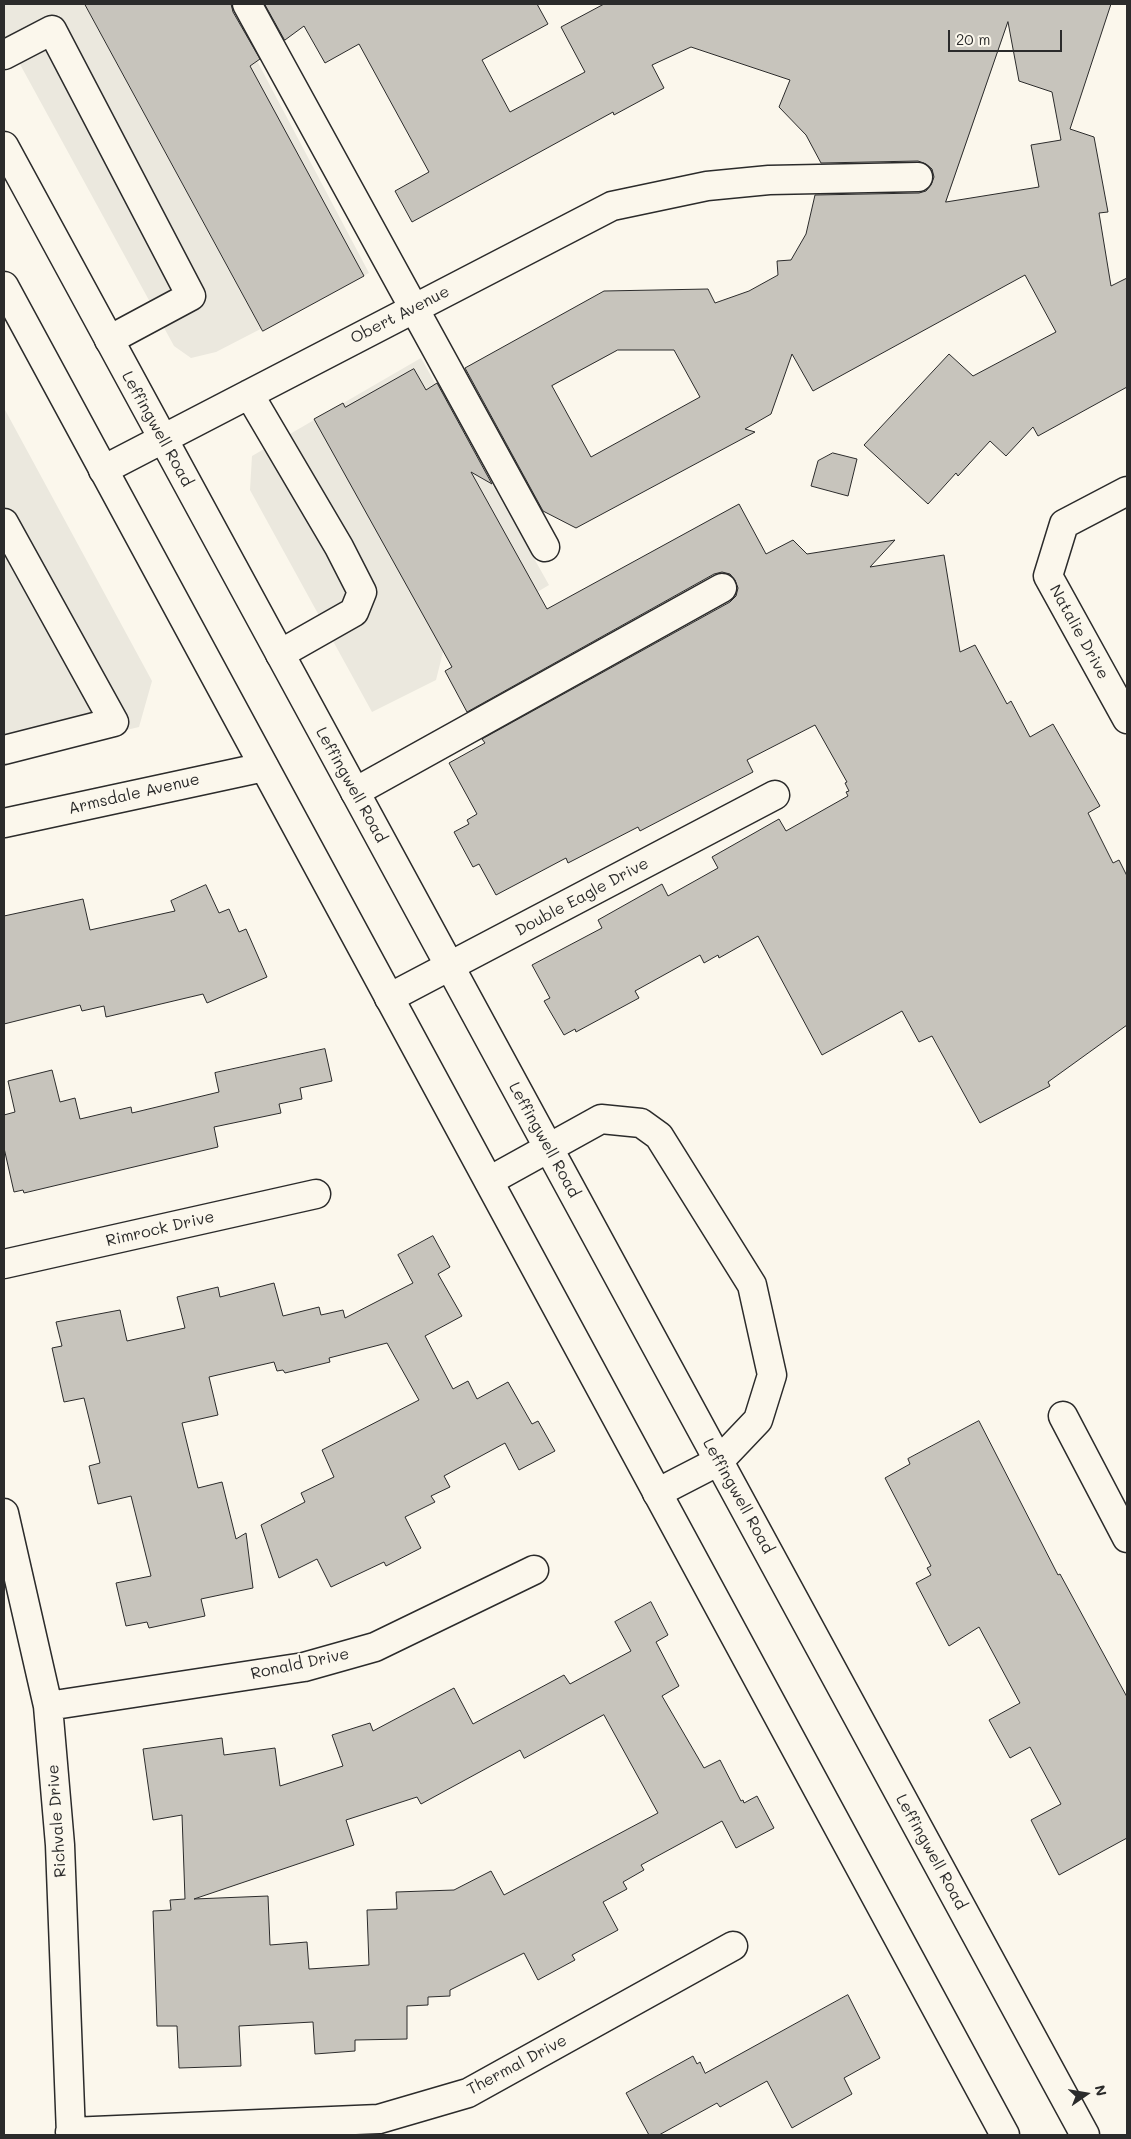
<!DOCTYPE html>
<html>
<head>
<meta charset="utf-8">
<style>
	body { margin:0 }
	#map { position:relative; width:1131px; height:2139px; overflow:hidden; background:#fbf7ec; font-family:Mali,sans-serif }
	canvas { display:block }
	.frame { position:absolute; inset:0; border:5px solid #2b2b2b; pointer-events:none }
	.north { position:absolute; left:1061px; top:2069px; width:50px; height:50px; -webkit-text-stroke:4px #fbf7ec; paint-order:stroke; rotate:77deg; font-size:14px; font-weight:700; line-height:20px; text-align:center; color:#2b2b2b }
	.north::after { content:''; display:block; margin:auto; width:18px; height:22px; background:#2b2b2b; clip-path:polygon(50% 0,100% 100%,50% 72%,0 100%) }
	.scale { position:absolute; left:948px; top:30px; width:114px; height:22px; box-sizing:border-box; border:2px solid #2b2b2b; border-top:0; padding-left:6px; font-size:15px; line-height:18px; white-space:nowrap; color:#2b2b2b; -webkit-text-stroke:4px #fbf7ec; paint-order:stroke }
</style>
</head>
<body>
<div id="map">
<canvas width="1131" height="2139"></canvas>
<div class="frame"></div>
<div class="north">N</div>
<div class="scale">20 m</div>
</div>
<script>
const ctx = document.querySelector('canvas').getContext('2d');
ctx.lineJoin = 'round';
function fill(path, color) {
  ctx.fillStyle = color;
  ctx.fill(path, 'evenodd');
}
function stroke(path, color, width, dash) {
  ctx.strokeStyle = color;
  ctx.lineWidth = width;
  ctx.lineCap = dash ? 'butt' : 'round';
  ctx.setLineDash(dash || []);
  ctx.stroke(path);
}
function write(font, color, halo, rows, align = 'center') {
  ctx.font = font + ' Mali,sans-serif';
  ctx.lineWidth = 4;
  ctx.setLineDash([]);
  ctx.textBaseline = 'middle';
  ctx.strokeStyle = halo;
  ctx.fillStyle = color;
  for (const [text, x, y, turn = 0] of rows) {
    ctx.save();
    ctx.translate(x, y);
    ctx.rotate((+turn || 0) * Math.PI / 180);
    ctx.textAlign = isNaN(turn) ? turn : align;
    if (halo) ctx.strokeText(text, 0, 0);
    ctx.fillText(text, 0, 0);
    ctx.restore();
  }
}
const built = new Path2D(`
	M 4,4 L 227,4 L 369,273 L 216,352 L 191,358 L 174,346 L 4,35 Z
	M 421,358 L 549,585 L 444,648 L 436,680 L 372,712 L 250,490 L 252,456 Z
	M 4,408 L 152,681 L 139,727 L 4,759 Z`);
const building = new Path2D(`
	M 85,4 L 231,4 L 233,12 L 260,59 L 250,66 L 364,276 L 263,331 Z
	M 265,4 L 537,4 L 548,24 L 482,60 L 510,112 L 585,72 L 561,27 L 604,4 L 1111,4 L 1070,129 L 1094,137 L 1108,212 L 1099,213 L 1111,286 L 1127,278 L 1127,387 L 1038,436 L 1033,427 L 1006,456 L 990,441 L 958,476 L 956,473 L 928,504 L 864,445 L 949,354 L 973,376 L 1056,332 L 1025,275 L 813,391 L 792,354 L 771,414 L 745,429 L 755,432 L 576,528 L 543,511 L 465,368 L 604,291 L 708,289 L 715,303 L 749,291 L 778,275 L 777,261 L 791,260 L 806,234 L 815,195 L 919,193 L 926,191 L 931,185 L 934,177 L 932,169 L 926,164 L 918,161 L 821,163 L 806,135 L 779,107 L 790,80 L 691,47 L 652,65 L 664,88 L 614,115 L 613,112 L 412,222 L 395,191 L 429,172 L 359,44 L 325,63 L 304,26 L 285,40 ZM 1008,22 L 1019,81 L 1052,92 L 1061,140 L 1031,145 L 1039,187 L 946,202 ZM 618,350 L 674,350 L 700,397 L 591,457 L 552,386 Z
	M 414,369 L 426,390 L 437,383 L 492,484 L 471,472 L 547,609 L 739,504 L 766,554 L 793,540 L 807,554 L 895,540 L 870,567 L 944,555 L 960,652 L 975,645 L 1007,704 L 1011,701 L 1030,737 L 1053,724 L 1100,806 L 1088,813 L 1113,863 L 1119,860 L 1127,876 L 1127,1025 L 1048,1082 L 1050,1086 L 980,1123 L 932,1036 L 919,1042 L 902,1011 L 822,1055 L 758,936 L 719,958 L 718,955 L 704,963 L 700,955 L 635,991 L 639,998 L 576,1032 L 575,1029 L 564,1035 L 544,1001 L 550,998 L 532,965 L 602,928 L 598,920 L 662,884 L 668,896 L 718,868 L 712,857 L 779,819 L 786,831 L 848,796 L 846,792 L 849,791 L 845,783 L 847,782 L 815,725 L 747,760 L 753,772 L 640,831 L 638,827 L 568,863 L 566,858 L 496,895 L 479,864 L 473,867 L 454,832 L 469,824 L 467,820 L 477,814 L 449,763 L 485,743 L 482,739 L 730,602 L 736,596 L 738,588 L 735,580 L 730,574 L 722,572 L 714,574 L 467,712 L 445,671 L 452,667 L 314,419 L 343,403 L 345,407 Z
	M 833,453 L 857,459 L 848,496 L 811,486 L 818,461 Z
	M 206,885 L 219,913 L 229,909 L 239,932 L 246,929 L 267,977 L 207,1003 L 203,994 L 106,1017 L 104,1006 L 82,1011 L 80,1005 L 4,1024 L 4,916 L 83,899 L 90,930 L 175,911 L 171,901 Z
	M 325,1049 L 332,1081 L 300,1088 L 302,1099 L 279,1104 L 281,1113 L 214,1127 L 218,1147 L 24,1193 L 23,1190 L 14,1192 L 4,1148 L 4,1115 L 15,1112 L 8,1081 L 52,1070 L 60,1102 L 75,1098 L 80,1119 L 131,1107 L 132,1113 L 219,1092 L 215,1073 Z
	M 433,1236 L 450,1267 L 438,1274 L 462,1316 L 425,1336 L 453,1389 L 468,1381 L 477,1399 L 508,1382 L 532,1424 L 538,1421 L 555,1451 L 519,1470 L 505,1443 L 444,1476 L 450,1487 L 431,1496 L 435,1502 L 405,1517 L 421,1548 L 386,1566 L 384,1562 L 331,1587 L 317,1559 L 279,1578 L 261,1525 L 305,1502 L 301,1493 L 334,1477 L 322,1450 L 419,1400 L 387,1343 L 329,1358 L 330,1362 L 285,1373 L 283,1370 L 277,1371 L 274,1362 L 209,1377 L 218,1415 L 182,1423 L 198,1488 L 222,1482 L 236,1539 L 246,1533 L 253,1588 L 201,1599 L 205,1616 L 149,1628 L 147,1622 L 126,1626 L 116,1583 L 151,1576 L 131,1496 L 98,1504 L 89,1466 L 100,1463 L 84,1398 L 64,1402 L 52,1348 L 62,1346 L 56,1322 L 120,1310 L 127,1341 L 185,1328 L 177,1297 L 218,1287 L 220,1297 L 274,1283 L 283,1316 L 319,1307 L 321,1315 L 343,1310 L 345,1318 L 413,1283 L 398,1255 Z
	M 979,1421 L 1058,1575 L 1060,1574 L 1127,1697 L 1127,1838 L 1059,1875 L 1031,1820 L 1061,1804 L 1030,1747 L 1010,1758 L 989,1720 L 1020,1703 L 979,1627 L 949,1646 L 916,1583 L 931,1575 L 927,1568 L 931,1566 L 885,1478 L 910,1464 L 908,1459 Z
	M 651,1602 L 668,1635 L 656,1642 L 679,1686 L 662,1696 L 704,1768 L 720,1760 L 741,1801 L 743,1800 L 744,1803 L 757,1796 L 774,1828 L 736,1848 L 722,1821 L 641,1865 L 644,1870 L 623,1882 L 627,1889 L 603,1902 L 618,1930 L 572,1955 L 575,1960 L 538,1980 L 524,1953 L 450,1990 L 450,1996 L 428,1997 L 428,2005 L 407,2006 L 407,2039 L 355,2040 L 355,2051 L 315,2054 L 313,2022 L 239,2026 L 241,2066 L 179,2068 L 177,2026 L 157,2026 L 153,1911 L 171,1910 L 170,1900 L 185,1899 L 182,1815 L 153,1820 L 143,1749 L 222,1738 L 224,1755 L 275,1748 L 280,1786 L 343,1766 L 332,1735 L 370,1723 L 373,1731 L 454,1688 L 473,1724 L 564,1675 L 570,1684 L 631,1651 L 615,1622 ZM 604,1715 L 658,1813 L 504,1895 L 491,1871 L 454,1890 L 396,1892 L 397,1909 L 367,1910 L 369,1965 L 309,1969 L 307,1942 L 270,1945 L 268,1896 L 194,1899 L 354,1845 L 346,1820 L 417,1797 L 421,1804 L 520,1750 L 524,1758 Z
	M 848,1995 L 880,2058 L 844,2078 L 852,2094 L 792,2128 L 767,2081 L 720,2107 L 717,2103 L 659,2135 L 649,2135 L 626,2093 L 693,2056 L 697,2064 L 700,2062 L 705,2073 Z`);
const minor = new Path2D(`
	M 247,4 L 545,547
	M 4,55 L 52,30 L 191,296 L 109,340
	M 249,394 L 339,547 L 362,592 L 354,612 L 280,654
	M 103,470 L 612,206 L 707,186 L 769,180 L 918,177
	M 1127,491 L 1064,524 L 1048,576 L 1127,719
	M 4,523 L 114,722 L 4,750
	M 355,792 L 722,588
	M 4,823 L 264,767
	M 389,998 L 775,795
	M 489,1181 L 601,1119 L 641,1123 L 659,1136 L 752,1285 L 772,1375 L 758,1420 L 719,1461 L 657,1493
	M 4,1264 L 316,1194
	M 1063,1416 L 1127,1538
	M 4,1513 L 48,1706 L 60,1845 L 71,2135
	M 48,1706 L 304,1667 L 375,1647 L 534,1570
	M 70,2132 L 379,2119 L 468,2093 L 733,1946`);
const major = new Path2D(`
	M 4,146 L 1085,2135
	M 4,286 L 1005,2135`);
const streetNames = [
	["Obert Avenue",400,315,-27],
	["Leffingwell Road",157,429,61],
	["Natalie Drive",1079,632,61],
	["Leffingwell Road",351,785,61],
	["Armsdale Avenue",134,794,-13],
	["Double Eagle Drive",582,897,-28],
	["Leffingwell Road",544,1140,61],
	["Rimrock Drive",160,1229,-13],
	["Leffingwell Road",738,1496,61],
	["Ronald Drive",300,1664,-12],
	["Richvale Drive",57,1821,-94],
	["Leffingwell Road",931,1852,61],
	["Thermal Drive",517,2065,-28]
];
fill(built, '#ebe8de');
fill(building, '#c7c4bc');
stroke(building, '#2b2b2b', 1);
stroke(minor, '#2b2b2b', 31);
stroke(major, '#2b2b2b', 31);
stroke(minor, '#fbf7ec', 28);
stroke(major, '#fbf7ec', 28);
write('16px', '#2b2b2b', '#fbf7ec', streetNames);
</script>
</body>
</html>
